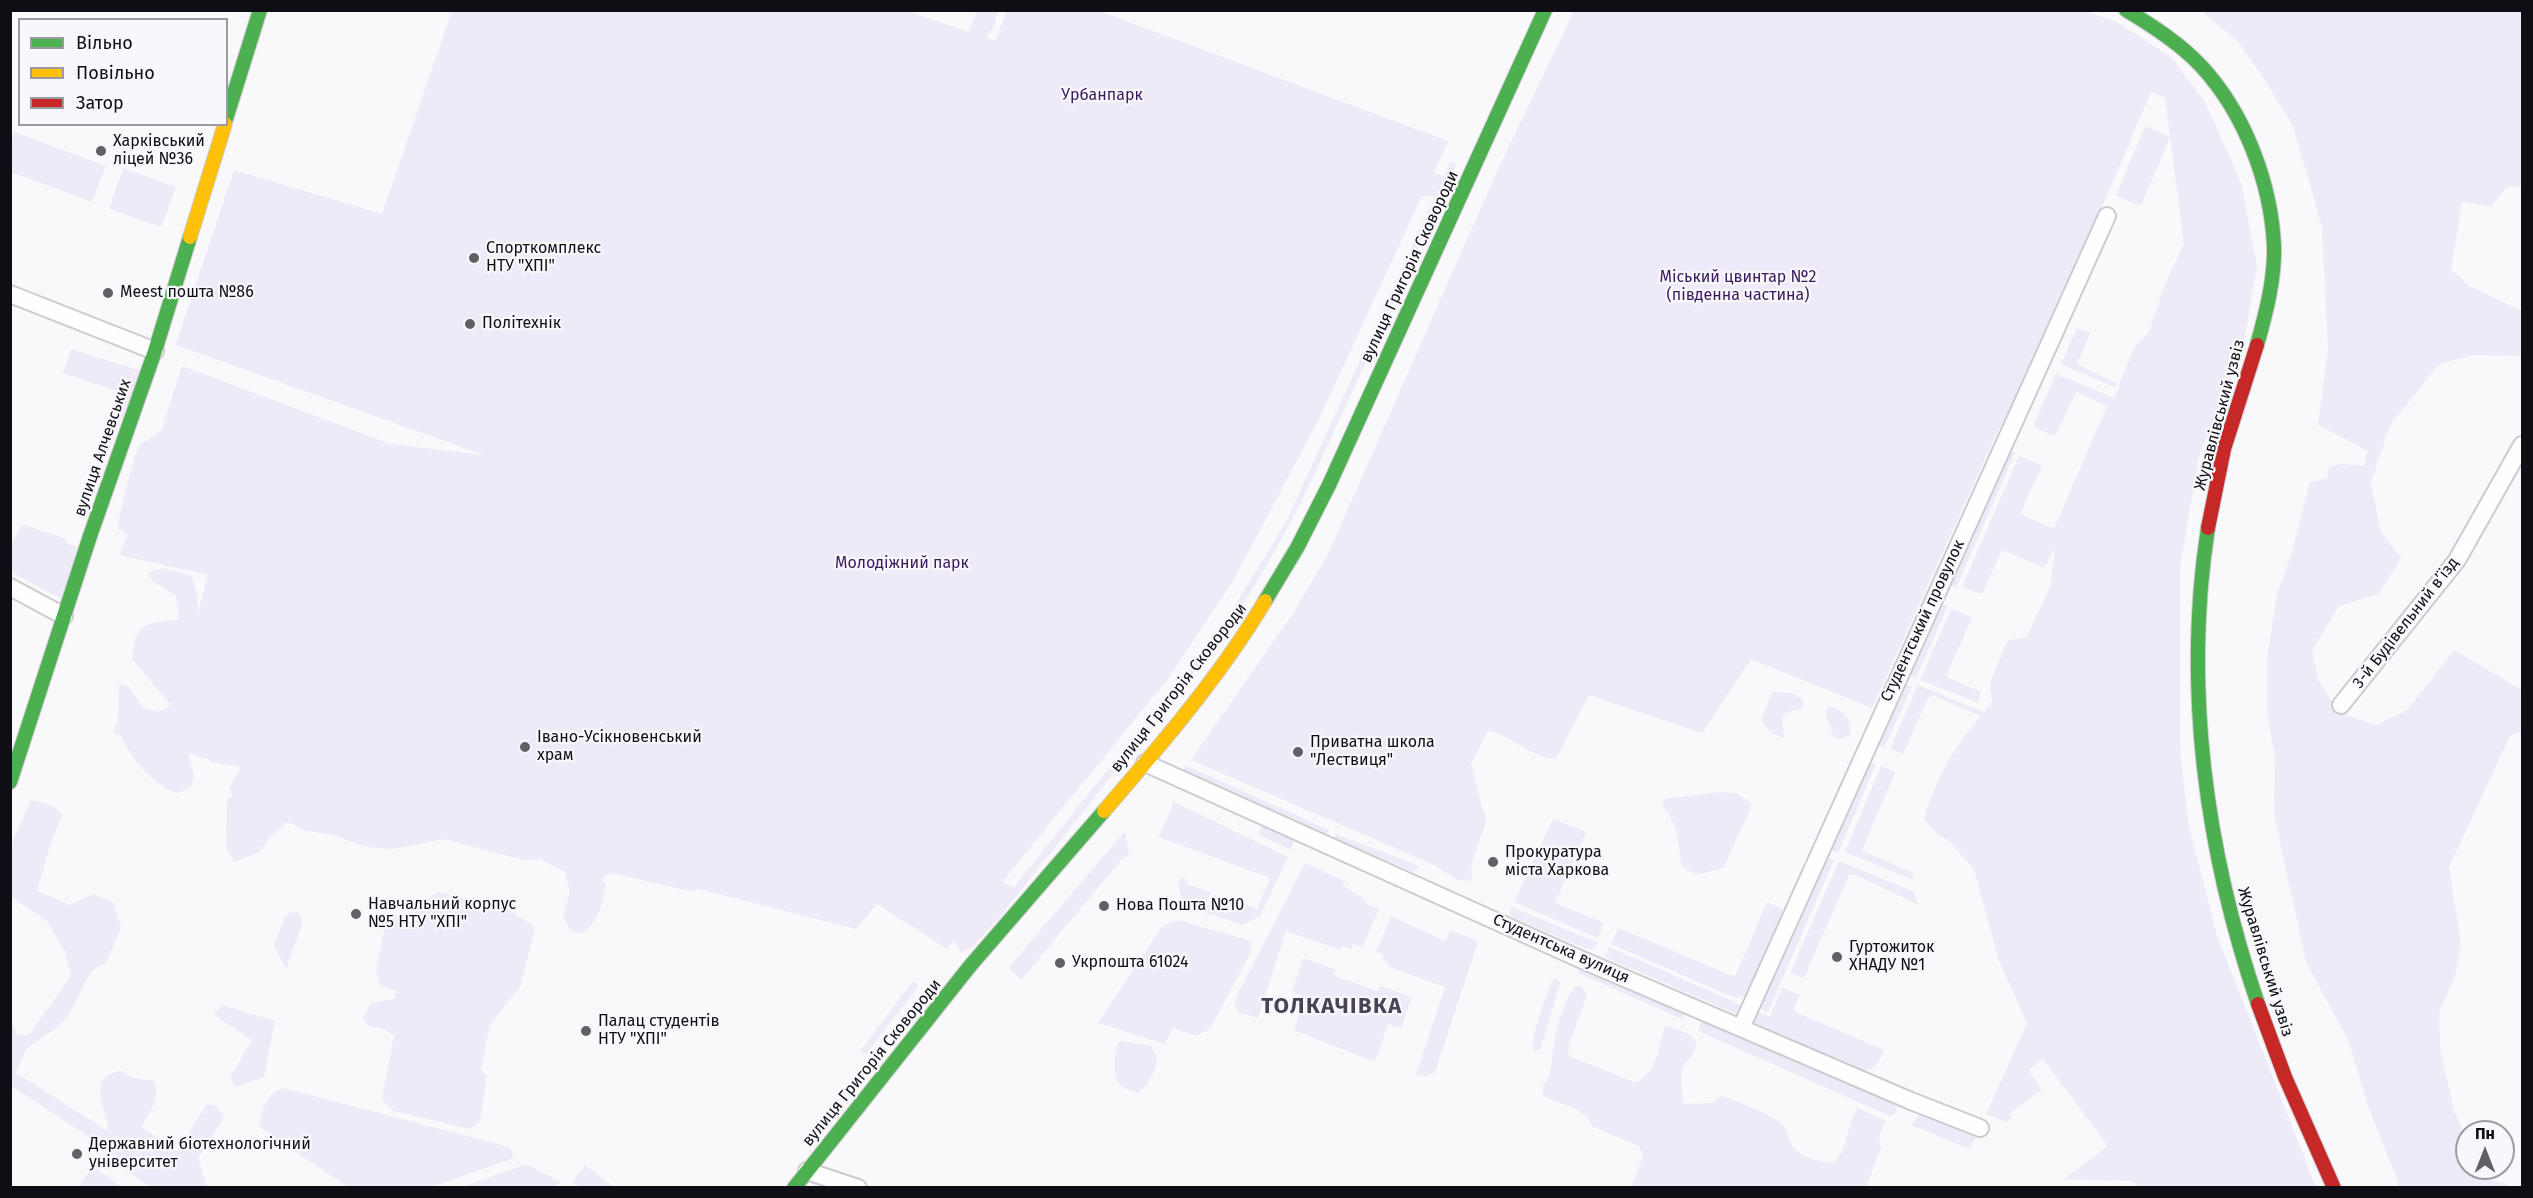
<!DOCTYPE html>
<html>
<head>
<meta charset="utf-8">
<style>
	body { margin:0 }
	#map { position:relative; width:2533px; height:1198px; overflow:hidden; background:#f9f8fa; font-family:"Fira Sans",sans-serif }
	canvas { display:block }
	.frame { position:absolute; inset:0; border:12px solid #100e15; pointer-events:none }
	.legend { position:absolute; left:18px; top:18px; width:210px; height:108px; box-sizing:border-box; background:#f8f7fb; border:2px solid #9b9a9f; margin:0; padding:8px 10px; list-style:none; font-size:18px; color:#100e15 }
	.legend li { display:flex; align-items:center; gap:12px; height:30px }
	.legend b { width:30px; border:2px solid #9b9a9f }
	.north { position:absolute; left:2455px; top:1120px; width:60px; height:60px; box-sizing:border-box; background:#f8f7fb; border:2px solid #9b9a9f; border-radius:50%; rotate:0deg; font-size:16px; font-weight:700; line-height:24px; text-align:center; color:#100e15 }
	.north::after { content:''; display:block; margin:auto; width:21px; height:27px; background:#626065; clip-path:polygon(50% 0,100% 100%,50% 72%,0 100%) }
</style>
</head>
<body>
<div id="map">
<canvas width="2533" height="1198"></canvas>
<div class="frame"></div>
<ul class="legend">
<li><b style="height:8px;background:#4caf50"></b>Вільно</li>
<li><b style="height:8px;background:#ffc107"></b>Повільно</li>
<li><b style="height:8px;background:#c62828"></b>Затор</li>
</ul>
<div class="north">Пн</div>
</div>
<script>
const ctx = document.querySelector('canvas').getContext('2d');
ctx.lineJoin = 'round';
function fill(path, color) {
  ctx.fillStyle = color;
  ctx.fill(path, 'evenodd');
}
function stroke(path, color, width, dash) {
  ctx.strokeStyle = color;
  ctx.lineWidth = width;
  ctx.lineCap = dash ? 'butt' : 'round';
  ctx.setLineDash(dash || []);
  ctx.stroke(path);
}
function write(font, color, halo, rows, align = 'center') {
  ctx.font = font + ' "Fira Sans",sans-serif';
  ctx.lineWidth = 4.5;
  ctx.setLineDash([]);
  ctx.textBaseline = 'middle';
  ctx.strokeStyle = halo;
  ctx.fillStyle = color;
  for (const [text, x, y, turn = 0] of rows) {
    ctx.save();
    ctx.translate(x, y);
    ctx.rotate((+turn || 0) * Math.PI / 180);
    ctx.textAlign = isNaN(turn) ? turn : align;
    if (halo) ctx.strokeText(text, 0, 0);
    ctx.fillText(text, 0, 0);
    ctx.restore();
  }
}
const green = new Path2D(`
	M 904,10 L 969,32 L 976,11 L 998,11 L 993,28 L 986,38 L 995,41 L 1007,11 L 1099,11 L 1448,141 L 1434,173 L 1444,176 L 1450,162 L 1457,163 L 1315,473 C 1276,556 1229,634 1169,703 L 1166,699 L 1220,630 L 1286,522 L 1435,196 L 1422,196 L 1319,419 L 1234,579 L 1171,675 L 1002,882 L 1014,887 L 1109,768 L 1115,772 L 994,924 L 973,946 L 961,953 L 954,941 L 947,949 L 877,904 L 856,929 L 699,889 L 689,891 L 612,873 L 601,878 L 606,885 C 601,907 600,921 580,934 L 570,930 L 563,916 L 570,892 L 565,872 L 540,859 L 523,860 L 444,839 L 393,849 L 366,847 L 333,835 L 304,830 L 288,822 L 270,837 L 259,852 L 235,862 L 226,847 L 227,799 L 232,796 L 229,788 L 241,767 L 210,762 L 208,759 L 188,753 L 194,776 L 190,788 L 177,793 C 151,783 133,761 121,736 L 113,733 L 118,720 L 119,685 L 128,686 L 144,708 L 158,712 L 168,708 L 170,704 L 132,659 C 134,623 147,622 179,620 L 176,596 L 153,581 L 147,573 L 163,568 L 191,576 L 197,593 L 198,613 L 208,575 L 120,555 L 127,534 L 117,528 L 129,476 L 139,445 L 161,431 L 182,366 L 390,444 L 484,455 L 176,345 L 234,170 L 382,214 L 452,11 Z
	M 1574,11 L 2085,11 L 2117,22 L 2171,57 L 2205,102 L 2241,183 L 2257,266 L 2243,346 L 2199,456 L 2180,567 L 2180,747 L 2188,823 L 2217,936 L 2316,1187 L 2139,1188 L 2133,1181 L 2064,1179 L 2108,1146 L 2043,1059 L 2028,1070 L 2042,1090 L 2009,1114 L 2012,1118 L 2006,1122 L 1986,1114 L 2027,1023 L 1999,961 L 1974,869 L 1951,843 L 1936,833 L 1924,819 C 1937,775 1953,751 1980,716 L 1932,695 L 1928,698 L 1903,754 L 1890,749 L 1918,685 L 1984,712 L 1992,702 L 1990,683 L 2008,640 L 2026,638 L 2051,585 L 2055,546 L 2045,568 L 2002,550 L 1982,594 L 1962,587 L 2019,456 L 2042,465 L 2020,514 L 2054,529 L 2107,406 L 2076,392 L 2055,436 L 2033,427 L 2056,374 L 2114,398 L 2135,346 L 2149,332 L 2165,284 L 2184,244 L 2165,98 L 2151,92 L 2013,416 L 1999,428 L 1872,708 L 1751,659 L 1702,733 L 1589,695 L 1556,759 C 1532,758 1512,736 1488,730 L 1471,764 C 1478,783 1477,800 1487,819 L 1471,865 L 1473,873 L 1470,881 L 1458,880 L 1434,865 L 1191,760 L 1294,612 L 1328,554 L 1499,167 Z
	M 2201,11 L 2522,11 L 2522,186 L 2507,187 L 2491,206 L 2462,202 L 2451,270 L 2469,286 L 2522,311 L 2522,356 L 2474,355 L 2439,364 L 2390,425 L 2371,482 L 2380,530 L 2401,558 L 2378,594 L 2339,606 L 2312,650 L 2318,679 L 2339,713 L 2376,725 L 2407,710 L 2454,650 L 2522,690 L 2522,731 L 2510,736 L 2449,867 L 2461,945 L 2455,976 L 2439,1013 L 2440,1048 L 2454,1111 L 2467,1140 L 2467,1168 L 2480,1168 L 2484,1178 L 2514,1187 L 2400,1187 L 2368,1106 L 2349,1042 L 2306,962 L 2274,814 L 2275,756 L 2267,712 L 2267,660 L 2277,594 L 2292,552 L 2310,482 L 2327,479 L 2329,467 L 2342,464 L 2364,466 L 2368,451 L 2318,425 L 2328,350 L 2322,228 L 2308,177 L 2292,124 L 2262,76 L 2237,40 Z
	M 2145,126 L 2170,137 L 2141,206 L 2116,196 Z
	M 14,132 L 106,166 L 92,202 L 11,172 L 11,142 Z
	M 123,168 L 176,187 L 161,227 L 109,209 Z
	M 2077,328 L 2090,333 L 2077,364 L 2118,384 L 2114,387 L 2061,364 Z
	M 71,349 L 141,371 L 107,454 L 126,394 L 63,373 Z
	M 2005,448 L 2015,453 L 1956,588 L 1945,583 Z
	M 22,524 L 67,539 L 67,544 L 77,546 L 65,601 L 11,572 L 11,545 Z
	M 1935,600 L 1948,606 L 1916,678 L 1903,673 Z
	M 1951,609 L 1972,617 L 1946,677 L 1981,692 L 1978,703 L 1920,680 Z
	M 1900,681 L 1912,687 L 1884,748 L 1872,742 Z
	M 1772,692 L 1792,693 L 1804,700 L 1802,708 L 1785,713 L 1782,719 L 1784,738 L 1771,733 L 1761,720 Z
	M 1832,707 C 1847,712 1851,720 1850,735 L 1841,739 L 1834,737 L 1826,716 L 1827,708 Z
	M 1863,758 L 1876,764 L 1838,853 L 1824,847 Z
	M 1185,765 L 1329,830 L 1327,834 L 1322,835 L 1194,777 L 1184,771 Z
	M 1881,766 L 1895,772 L 1862,851 L 1914,873 L 1911,879 L 1845,852 Z
	M 1721,792 L 1738,794 L 1751,803 L 1750,810 L 1723,868 L 1697,875 L 1682,867 C 1678,844 1679,823 1662,806 L 1665,799 L 1671,798 Z
	M 31,800 C 44,804 55,802 62,816 L 50,845 L 37,891 L 70,905 L 93,894 L 113,902 L 121,927 L 106,963 L 93,970 L 87,979 L 70,1013 L 56,1028 L 27,1048 L 16,1073 L 108,1131 C 108,1109 83,1074 123,1071 L 132,1078 L 154,1081 C 161,1099 150,1111 141,1127 L 177,1151 L 207,1104 L 216,1106 L 224,1117 L 198,1159 L 207,1187 L 150,1187 L 125,1169 L 108,1149 L 11,1086 L 11,1022 L 18,1035 L 29,1035 L 71,976 L 65,951 L 46,920 L 11,897 L 11,845 Z
	M 1174,802 L 1288,857 L 1260,916 L 1243,925 L 1192,908 L 1183,902 L 1178,886 L 1181,877 L 1188,881 L 1186,884 L 1211,892 L 1206,904 L 1228,914 L 1235,899 L 1257,909 L 1270,878 L 1159,837 Z
	M 1553,819 L 1586,832 L 1555,903 L 1604,923 L 1598,938 L 1514,902 Z
	M 1263,824 L 1294,840 L 1291,850 L 1258,834 Z
	M 1125,831 L 1129,854 L 1121,860 L 1021,980 L 1009,967 Z
	M 1336,834 L 1419,866 L 1414,872 L 1334,839 Z
	M 1821,854 L 1834,860 L 1768,1012 L 1755,1006 Z
	M 1839,861 L 1914,892 L 1919,905 L 1853,874 L 1849,875 L 1804,978 L 1790,973 Z
	M 1305,863 L 1345,881 L 1343,886 L 1364,899 L 1366,904 L 1379,909 L 1362,947 L 1353,944 L 1351,949 L 1343,947 L 1341,950 L 1286,931 L 1258,1018 L 1238,1012 L 1235,1006 L 1237,996 Z
	M 438,892 L 509,910 L 535,927 L 521,985 L 490,1025 L 481,1069 L 487,1076 L 480,1122 L 470,1129 L 393,1111 L 382,1099 L 394,1036 L 385,1029 L 370,1027 L 363,1018 L 371,1003 L 394,999 L 397,991 L 380,985 L 376,971 L 386,920 C 395,914 401,916 410,913 C 418,910 428,897 438,892 Z
	M 1767,902 L 1784,910 L 1750,991 L 1744,997 L 1735,998 L 1611,944 L 1618,928 L 1735,977 Z
	M 1512,907 L 1598,943 L 1592,950 L 1584,948 L 1513,917 L 1509,914 Z
	M 291,912 L 299,913 L 303,922 L 286,969 L 274,946 L 284,918 Z
	M 1391,916 L 1445,941 L 1450,930 L 1478,941 L 1435,1072 L 1428,1076 L 1416,1075 L 1445,987 L 1389,967 L 1390,964 L 1382,960 L 1383,954 L 1376,952 Z
	M 1181,921 L 1251,941 L 1252,950 L 1210,1029 L 1196,1036 L 1173,1028 L 1165,1044 L 1098,1023 L 1161,928 L 1170,922 Z
	M 1609,947 L 1735,1002 L 1742,1007 L 1740,1013 L 1736,1014 L 1605,957 Z
	M 1303,958 L 1336,970 L 1334,976 L 1378,991 L 1380,986 L 1412,997 L 1401,1028 L 1388,1024 L 1375,1062 L 1294,1030 L 1305,996 L 1292,992 Z
	M 1581,967 L 1685,1011 L 1682,1019 L 1578,973 Z
	M 1556,978 L 1560,983 L 1541,1048 L 1534,1052 C 1529,1038 1547,996 1552,981 Z
	M 913,981 L 919,986 L 865,1055 L 860,1051 Z
	M 1575,986 L 1581,986 L 1587,995 L 1569,1044 L 1568,1056 L 1576,1059 L 1636,1083 C 1657,1071 1659,1047 1665,1026 C 1675,1028 1702,1035 1695,1050 C 1692,1057 1684,1062 1682,1070 C 1680,1080 1683,1094 1683,1104 L 1712,1103 L 1721,1096 C 1732,1098 1776,1117 1783,1125 C 1787,1130 1787,1136 1790,1142 C 1798,1158 1818,1161 1834,1163 C 1849,1148 1846,1125 1858,1108 L 1886,1121 L 1879,1136 L 1881,1148 L 1866,1187 L 1631,1187 L 1643,1156 L 1639,1146 L 1593,1127 L 1587,1117 L 1576,1109 L 1543,1096 L 1543,1085 C 1554,1074 1550,1064 1553,1050 C 1556,1029 1563,1003 1575,986 Z
	M 1782,987 L 1799,995 L 1793,1011 L 1884,1050 C 1879,1063 1877,1068 1863,1071 L 1752,1022 L 1753,1010 L 1770,1017 Z
	M 222,1005 L 275,1021 L 264,1077 L 235,1087 L 230,1077 L 252,1040 L 214,1015 Z
	M 1703,1018 L 1893,1100 L 1897,1112 L 1890,1116 L 1698,1031 Z
	M 1120,1041 L 1151,1046 C 1164,1063 1151,1079 1139,1093 C 1131,1091 1121,1088 1117,1080 C 1113,1073 1114,1047 1120,1041 Z
	M 283,1088 L 509,1147 L 513,1153 L 512,1159 L 431,1187 L 348,1187 L 259,1127 C 262,1111 266,1092 283,1088 Z
	M 1918,1116 L 1924,1116 L 1976,1135 L 1970,1149 L 1911,1125 Z
	M 527,1164 L 560,1182 L 554,1187 L 462,1187 Z
	M 585,1165 L 614,1187 L 580,1187 L 572,1182 Z
	M 93,1166 L 122,1187 L 78,1187 Z`);
const street = new Path2D(`
	M 10,294 L 155,351
	M 10,587 L 64,616
	M 2341,705 L 2457,560 L 2522,445
	M 1145,763 L 1580,959 L 1911,1101 L 1980,1128
	M 1741,1028 L 2107,216
	M 807,1171 L 858,1188`);
const fast = new Path2D(`
	M 2126,10 C 2153,26 2181,44 2202,67 C 2245,114 2271,183 2274,246 C 2275,279 2266,313 2257,345
	M 226,119 L 260,10
	M 2208,528 C 2183,687 2206,852 2258,1004
	M 1265,601 L 1297,548 L 1329,485 L 1545,10
	M 10,782 L 90,536 L 155,351 L 190,237
	M 794,1188 L 970,966 L 1104,811`);
const slow = new Path2D(`
	M 190,237 L 225,124
	M 1104,811 C 1160,746 1221,675 1265,601`);
const jam = new Path2D(`
	M 2208,528 L 2224,449 L 2257,345
	M 2258,1004 L 2285,1077 L 2334,1188`);
const markers = [
	[101,151,6,"#626065"],
	[474,258,6,"#626065"],
	[108,293,6,"#626065"],
	[470,324,6,"#626065"],
	[525,747,6,"#626065"],
	[1298,752,6,"#626065"],
	[1493,862,6,"#626065"],
	[1104,906,6,"#626065"],
	[356,914,6,"#626065"],
	[1837,957,6,"#626065"],
	[1060,963,6,"#626065"],
	[586,1031,6,"#626065"],
	[77,1154,6,"#626065"]
];
const parkNames = [
	["Урбанпарк",1102,96],
	["Міський цвинтар №2",1738,278],
	["(південна частина)",1738,296],
	["Молодіжний парк",902,564]
];
const poiNames = [
	["Харківський",113,142],
	["ліцей №36",113,160],
	["Спорткомплекс",486,249],
	["НТУ \"ХПІ\"",486,267],
	["Meest пошта №86",120,293],
	["Політехнік",482,324],
	["Івано-Усікновенський",537,738],
	["храм",537,756],
	["Приватна школа",1310,743],
	["\"Лествиця\"",1310,761],
	["Прокуратура",1505,853],
	["міста Харкова",1505,871],
	["Навчальний корпус",368,905],
	["№5 НТУ \"ХПІ\"",368,923],
	["Нова Пошта №10",1116,906],
	["Гуртожиток",1849,948],
	["ХНАДУ №1",1849,966],
	["Укрпошта 61024",1072,963],
	["Палац студентів",598,1022],
	["НТУ \"ХПІ\"",598,1040],
	["Державний біотехнологічний",89,1145],
	["університет",89,1163]
];
const streetNames = [
	["вулиця Григорія Сковороди",1410,267,-65],
	["Журавлівський узвіз",2220,415,-75],
	["вулиця Алчевських",103,448,-71],
	["Студентський провулок",1923,621,-65],
	["3-й Будівельний в’їзд",2406,623,-52],
	["вулиця Григорія Сковороди",1179,688,-52],
	["Студентська вулиця",1561,949,24],
	["Журавлівський узвіз",2265,962,73],
	["вулиця Григорія Сковороди",872,1063,-51]
];
const districtNames = [
	["ТОЛКАЧІВКА",1332,1007]
];
fill(green, '#efeaf8');
stroke(street, '#cdcbd0', 20);
stroke(fast, '#cdcbd0', 16);
stroke(slow, '#cdcbd0', 16);
stroke(jam, '#cdcbd0', 16);
stroke(street, '#fefefe', 16);
stroke(fast, '#4caf50', 14);
stroke(slow, '#ffc107', 14);
stroke(jam, '#c62828', 14);
for (const [x, y, r, color] of markers) {
  const dot = new Path2D();
  dot.arc(x, y, r, 0, 2 * Math.PI);
  ctx.fillStyle = color;
  ctx.fill(dot);
  stroke(dot, '#f8f7fb', 2);
}
write('16px', '#39185e', '#f8f7fb', parkNames);
write('16px', '#100e15', '#f8f7fb', poiNames, 'left');
write('16px', '#100e15', '#f8f7fb', streetNames);
ctx.letterSpacing = '1.5px';
write('bold 22px', '#494355', '#f8f7fb', districtNames);
ctx.letterSpacing = '0px';
</script>
</body>
</html>
